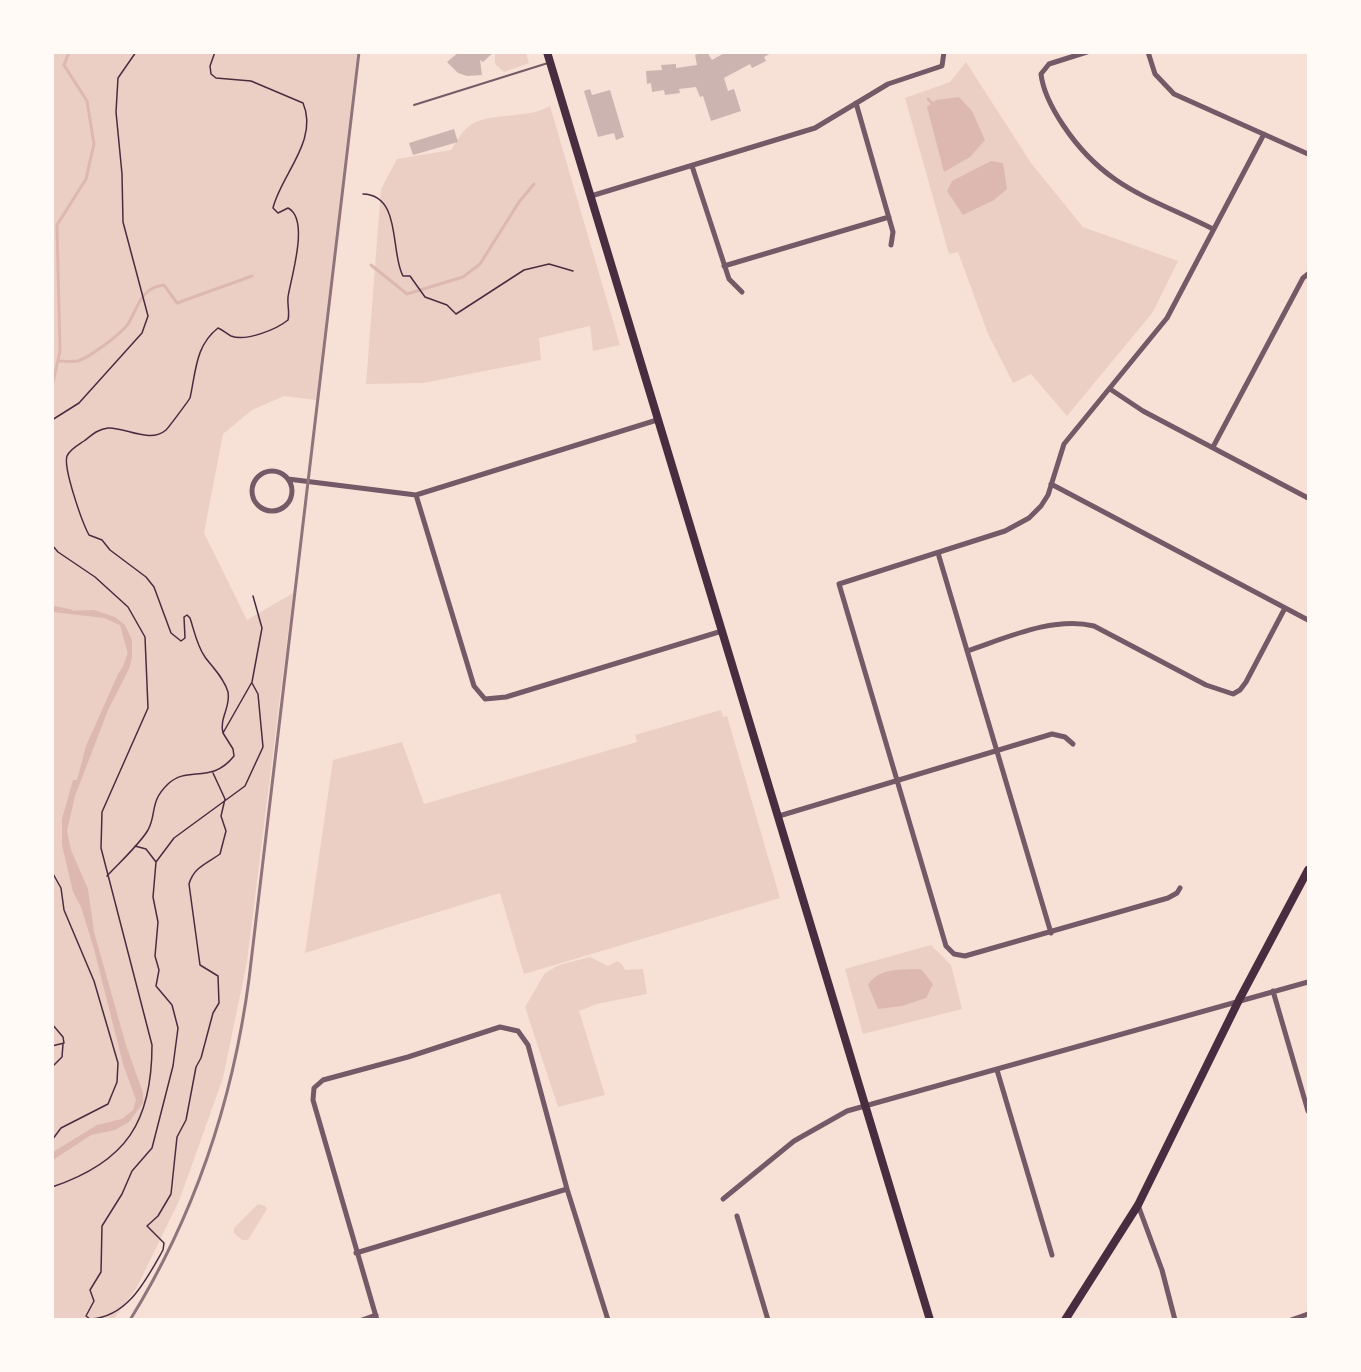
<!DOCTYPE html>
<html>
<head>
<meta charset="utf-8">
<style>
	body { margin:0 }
	#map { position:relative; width:1361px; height:1372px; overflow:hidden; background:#f7e1d7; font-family:Quicksand,sans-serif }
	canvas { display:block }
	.frame { position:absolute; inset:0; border:54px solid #fffaf5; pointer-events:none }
</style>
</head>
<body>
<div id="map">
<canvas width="1361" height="1372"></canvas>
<div class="frame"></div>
</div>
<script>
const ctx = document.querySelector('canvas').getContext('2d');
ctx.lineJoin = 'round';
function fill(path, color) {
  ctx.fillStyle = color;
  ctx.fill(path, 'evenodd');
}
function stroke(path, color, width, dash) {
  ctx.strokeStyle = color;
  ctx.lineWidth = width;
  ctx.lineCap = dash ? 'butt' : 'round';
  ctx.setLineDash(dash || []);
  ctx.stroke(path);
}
const green = new Path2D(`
	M 53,53 L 357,53 L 316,400 L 284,396 L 252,410 L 223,434 L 204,533 L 247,620 L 293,593 L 247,962 L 223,1078 L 179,1201 L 137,1287 L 114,1319 L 53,1319 Z
	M 495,53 L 526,53 L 529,63 L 504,72 L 495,64 Z
	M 966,62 L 1031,163 L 1083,227 L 1178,261 L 1153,312 L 1067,416 L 1031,374 L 1013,383 L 988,334 L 958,252 L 949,254 L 905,98 L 950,82 Z
	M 550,106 L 620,345 L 593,351 L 590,326 L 539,338 L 541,360 L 423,383 L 366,384 L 381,189 L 397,159 L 451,150 C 456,143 461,132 468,127 C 487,111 527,120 550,106 Z
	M 721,710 L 723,717 L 727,716 L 780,898 L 524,974 L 500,893 L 305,953 L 333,760 L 402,742 L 424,804 L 637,742 L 635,735 Z
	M 931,945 L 951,965 L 962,1009 L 863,1034 L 845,969 Z
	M 590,957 L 608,966 L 617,961 L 622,964 L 625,970 L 643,969 L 647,994 L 597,1004 L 579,1011 L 605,1095 L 558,1107 L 525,1007 L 545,973 L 559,965 Z
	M 258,1204 L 265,1206 L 267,1209 L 248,1240 L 242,1240 L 234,1233 L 234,1228 Z`);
const water = new Path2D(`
	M 959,97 L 972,111 L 985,140 L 970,157 L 944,172 L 927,107 L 936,100 Z
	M 991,161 L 1003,163 L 1007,189 L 994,200 L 963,215 L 947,191 L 952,181 Z
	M 52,604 L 61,611 L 94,610 L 115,617 L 125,625 L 132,640 L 132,658 L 129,669 L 108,710 L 75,796 L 67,831 L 71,850 L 88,889 L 94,932 L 126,1045 L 143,1093 L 143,1103 L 129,1122 L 115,1130 L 91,1135 L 53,1160 L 53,1152 L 97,1125 L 122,1119 L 133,1110 L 136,1100 L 123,1064 L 94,949 L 81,907 L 73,892 L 62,845 L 62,819 L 73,780 L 77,780 L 86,746 L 118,674 L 129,658 L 120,625 L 104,618 L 53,612 Z
	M 921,969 L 933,984 L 926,998 L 902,1006 L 878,1009 L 868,985 C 879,967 903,970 921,969 Z`);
const stream = new Path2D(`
	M 928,99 L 932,103
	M 371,265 L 407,294 L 463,277 L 480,264 L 519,202 L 534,184
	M 59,361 C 64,361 72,362 78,361 C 90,357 121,334 128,324 C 139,306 140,288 164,285 L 177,303 L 252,276
	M 52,387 L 60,351 L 57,225 L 86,179 L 94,144 L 87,101 L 64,65 L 69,52
	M 52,607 L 71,611
	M 123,671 L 129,654`);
const building = new Path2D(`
	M 459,52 L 494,52 L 483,62 L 480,60 L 482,75 L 467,76 L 458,73 L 447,62 Z
	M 702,52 L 707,52 L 712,60 L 726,52 L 773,52 L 764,57 L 766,61 L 752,68 L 750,64 L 724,78 L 728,91 L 734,89 L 741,111 L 711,121 L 703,96 L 700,97 L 696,87 L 679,89 L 680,93 L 665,95 L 664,90 L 652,92 L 651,83 L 647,84 L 646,71 L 662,70 L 661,65 L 676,64 L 676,68 L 697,65 L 695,55 Z
	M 590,89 L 592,95 L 610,90 L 624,137 L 616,140 L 614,133 L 598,137 L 584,91 Z
	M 454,129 L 458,142 L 413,155 L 409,143 Z`);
const path = new Path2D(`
	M 215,52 L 210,66 L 211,74 L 216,78 L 251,81 L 303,103 C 319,140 281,175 273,208 L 278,213 L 288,208 C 310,219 291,277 288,297 C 287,305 290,312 288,320 C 277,329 246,342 231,336 C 227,334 223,330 218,328 C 195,346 196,372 190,398 C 189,400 169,427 166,430 C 150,444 125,427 108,428 C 98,429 92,435 84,441 C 78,445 70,449 67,456 C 63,468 82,522 89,535 L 102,540 L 110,550 L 146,577 L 154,587 L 171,633 L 181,641 L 185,638 L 184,617 L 187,615 L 190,618 C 194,630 197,646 205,657 C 213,668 224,678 228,692 C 231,707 219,718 223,733
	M 363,194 C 402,195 390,253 403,276 L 410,276 L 425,297 L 447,305 L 456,314 L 524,270 L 549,264 L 573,271
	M 52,420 L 79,403 L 142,333 L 148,316 L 123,222 L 122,174 L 116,112 L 118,78 L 136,52
	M 52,545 L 58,552 L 95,577 L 128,607 L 145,637 L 148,708 L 102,812 L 101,848 L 152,1045 C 152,1121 127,1162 52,1187
	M 135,846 L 146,849 L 156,862 L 153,897 L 158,922 L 155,956 L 159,970 L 156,986 L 172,1005 L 178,1028 L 173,1066 L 152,1148 L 132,1171 L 122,1194 L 102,1226 L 101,1272 L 90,1290 L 94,1301 L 86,1316 L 90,1319 C 128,1317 146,1280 163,1250 L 164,1243 L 147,1226 L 158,1216 L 171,1194 L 177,1137 L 186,1120 L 196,1067 L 201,1058 L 213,1013 L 219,1003 L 218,976 L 200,965 L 189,884 C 194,867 206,864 220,854 L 226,831 L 221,816 L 225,799 L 213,773
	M 156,862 L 174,838 L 245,786 L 263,747 L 258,694 L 252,683
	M 52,872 L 61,888 L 64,910 L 94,981 L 118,1063 L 117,1082 L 108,1104 L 61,1128 L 52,1140
	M 107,876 C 119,863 139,845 148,830 C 157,814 149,802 168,784 C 188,765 211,785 234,756 L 233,749 L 223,733 L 252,682 L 262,628 L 253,596
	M 52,1024 L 63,1037 L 64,1043 L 52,1046
	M 52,1067 L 62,1057 L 63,1044
	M 52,1107 L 52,1111`);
const service = new Path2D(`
	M 414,105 L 548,63`);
const minor = new Path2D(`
	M 1087,52 L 1049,64 L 1041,74 C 1043,92 1053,110 1063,125 C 1105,188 1149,197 1213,229
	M 1148,52 L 1155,74 L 1174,94 L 1308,154
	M 856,103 L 893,232 L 891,245
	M 692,166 L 729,279 L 742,292
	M 591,196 L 815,128 L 888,84 L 942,66 L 944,52
	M 724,266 L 889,217
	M 1110,389 L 1143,411 L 1308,498
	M 1213,447 L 1303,278 L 1308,274
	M252 491a20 20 0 1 1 40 0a20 20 0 1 1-40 0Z
	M 288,479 L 416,495 L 657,420
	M 1051,484 L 1308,620
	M 416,495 L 474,686 L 485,699 L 506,697 L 722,631
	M 938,553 L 1051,933
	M 967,651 C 1006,638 1053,616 1094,626 L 1206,685 L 1233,694 L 1240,690 L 1246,682 L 1285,608
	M 779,816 L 1052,734 L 1065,737 L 1073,744
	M 1180,888 L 1177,893 L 1168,898 L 965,956 L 954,954 L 946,946 L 839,584 L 1005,531 L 1029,518 L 1041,506 L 1048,495 L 1064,444 L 1167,318 L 1264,134
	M 1273,991 L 1308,1111
	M 997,1070 L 1052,1255
	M 723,1199 L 794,1141 L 847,1111 L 1308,982
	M 1138,1205 L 1162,1270 L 1175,1320
	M 737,1216 L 768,1320
	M 356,1253 L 567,1189
	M 362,1320 L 376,1315
	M 377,1320 L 313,1100 L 314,1088 L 323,1080 L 408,1057 L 500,1027 L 518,1031 L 528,1045 L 567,1189 L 608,1320
	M 1291,1320 L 1308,1314`);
const secondary = new Path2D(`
	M 547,52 L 930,1320
	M 1065,1320 L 1138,1205 L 1239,1000 L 1308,870`);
const rail = new Path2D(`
	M 130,1320 C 195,1215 233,1100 249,979 L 359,52`);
fill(green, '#ebcfc5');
fill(water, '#dcb8b0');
stroke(stream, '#dcb8b0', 3);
fill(building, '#ccb4b1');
stroke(path, '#4a2c40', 1.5);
stroke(service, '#755966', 2);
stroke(minor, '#755966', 5);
stroke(secondary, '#4a2c40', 8);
stroke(rail, '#8f747c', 3);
</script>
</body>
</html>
